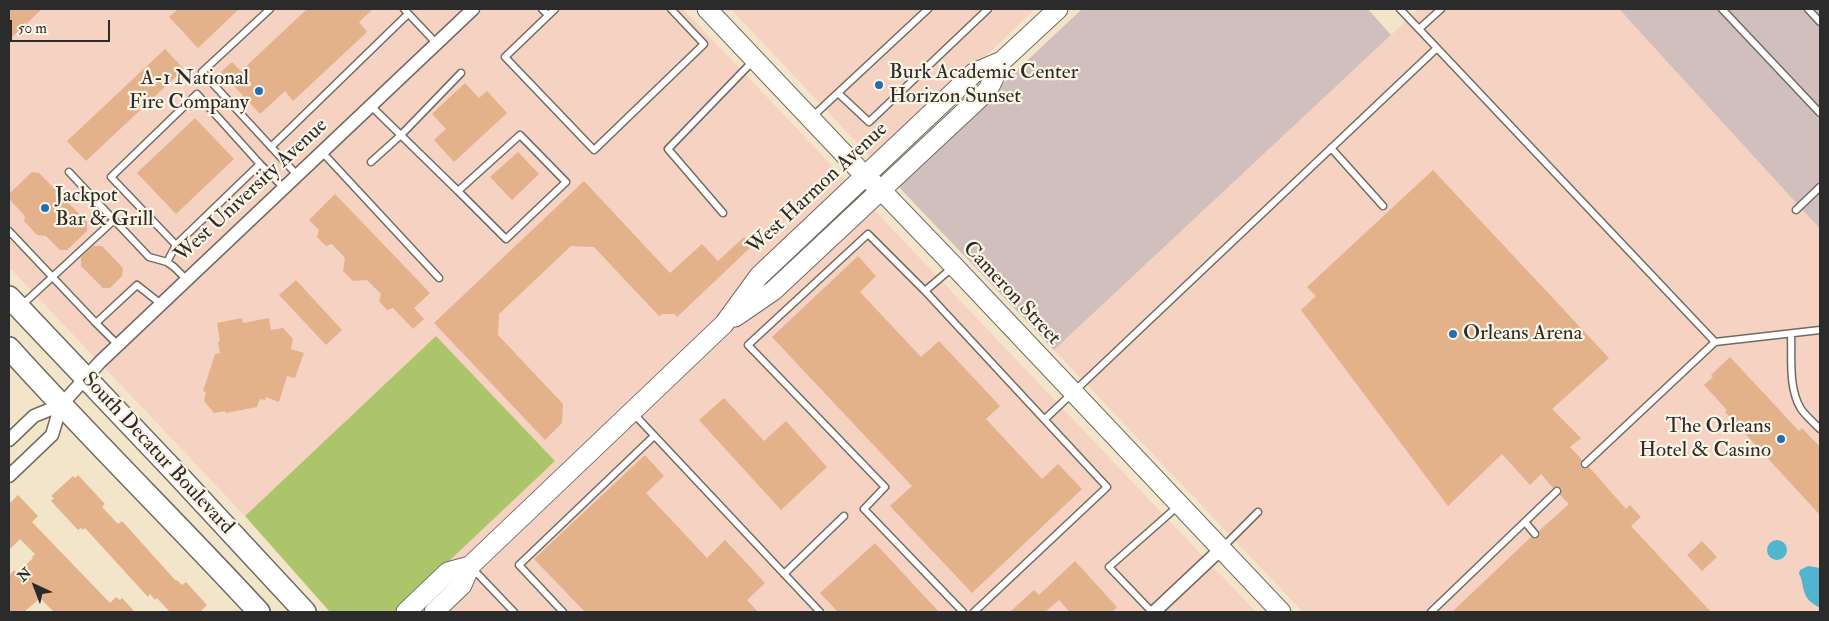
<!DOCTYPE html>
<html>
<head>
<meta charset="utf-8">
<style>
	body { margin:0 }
	#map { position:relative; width:1829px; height:621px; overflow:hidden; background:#f3e5c9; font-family:"IM FELL Double Pica",serif }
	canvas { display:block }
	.frame { position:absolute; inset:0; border:10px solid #2b2b2b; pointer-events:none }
	.north { position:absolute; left:10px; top:561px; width:50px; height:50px; -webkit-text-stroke:4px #fcf5e5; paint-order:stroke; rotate:317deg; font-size:14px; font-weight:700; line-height:20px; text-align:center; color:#2b2b2b }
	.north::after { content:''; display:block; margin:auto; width:18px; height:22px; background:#2b2b2b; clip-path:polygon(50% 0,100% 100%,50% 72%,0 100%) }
	.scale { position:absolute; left:10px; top:20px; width:100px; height:22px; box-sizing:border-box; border:2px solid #2b2b2b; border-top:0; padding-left:6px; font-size:15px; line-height:18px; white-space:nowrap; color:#2b2b2b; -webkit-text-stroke:4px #fcf5e5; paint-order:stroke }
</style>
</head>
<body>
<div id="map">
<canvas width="1829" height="621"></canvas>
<div class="frame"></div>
<div class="north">N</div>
<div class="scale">50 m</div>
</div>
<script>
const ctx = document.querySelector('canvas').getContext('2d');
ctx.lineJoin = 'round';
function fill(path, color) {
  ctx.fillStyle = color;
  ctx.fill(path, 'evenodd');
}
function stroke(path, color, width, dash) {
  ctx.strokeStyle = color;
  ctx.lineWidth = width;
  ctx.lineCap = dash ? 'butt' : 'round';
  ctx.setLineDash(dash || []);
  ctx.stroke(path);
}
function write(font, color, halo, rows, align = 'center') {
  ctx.font = font + ' "IM FELL Double Pica",serif';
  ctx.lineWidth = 4.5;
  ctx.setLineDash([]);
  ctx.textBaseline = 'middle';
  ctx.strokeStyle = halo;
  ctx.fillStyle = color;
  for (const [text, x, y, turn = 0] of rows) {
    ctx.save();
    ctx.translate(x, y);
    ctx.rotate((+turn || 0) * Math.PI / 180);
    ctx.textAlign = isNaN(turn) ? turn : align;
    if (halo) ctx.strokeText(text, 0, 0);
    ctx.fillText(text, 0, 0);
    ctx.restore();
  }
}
const built = new Path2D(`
	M 9,9 L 683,9 L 1256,612 L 395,612 L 555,461 L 436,336 L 245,516 L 9,267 Z
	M 731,9 L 1035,9 L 875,162 Z
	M 1419,9 L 1619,9 L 1820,229 L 1820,612 L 1303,612 L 1054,350 Z`);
const industrial = new Path2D(`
	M 1082,9 L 1368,9 L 1391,35 L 1054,350 L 896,184 Z
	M 1619,9 L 1820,9 L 1820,229 Z`);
const green = new Path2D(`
	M 436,336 L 555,461 L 395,612 L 330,612 L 245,516 Z`);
const water = new Path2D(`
	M1767 550a10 10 0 1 1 20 0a10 10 0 1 1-20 0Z
	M 1808,566 L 1820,568 L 1820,608 C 1804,599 1805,595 1801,578 C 1799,571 1798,578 1800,570 Z`);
const building = new Path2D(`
	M 9,9 L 42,9 L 9,40 Z
	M 178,9 L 239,9 L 198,48 L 169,17 Z
	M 307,9 L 373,9 L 359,22 L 367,32 L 293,101 L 285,91 L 260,114 L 221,72 L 232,62 L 241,71 Z
	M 165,49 L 184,69 L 86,161 L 67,141 Z
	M 465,83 L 479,98 L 487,91 L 507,113 L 454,162 L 434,140 L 446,129 L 432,114 Z
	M 195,118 L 234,159 L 176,214 L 137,173 Z
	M 518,152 L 539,174 L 512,200 L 490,177 Z
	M 1433,170 L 1609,358 L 1552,409 L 1581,438 L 1570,447 L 1582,460 L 1580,463 L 1581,467 L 1586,469 L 1589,467 L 1626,509 L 1630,505 L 1641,517 L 1631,526 L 1711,612 L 1452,612 L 1531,537 L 1535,539 L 1539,537 L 1540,534 L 1539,531 L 1569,504 L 1560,495 L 1562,489 L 1558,486 L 1553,488 L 1541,474 L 1530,485 L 1502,454 L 1448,506 L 1301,310 L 1316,296 L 1307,287 Z
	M 32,172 L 39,173 L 87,222 L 87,231 L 67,250 L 60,250 L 46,236 L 37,235 L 24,221 L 25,216 L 10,200 L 10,193 Z
	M 584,181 L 670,273 L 702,244 L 718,261 L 744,237 L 752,246 L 677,317 L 675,314 L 662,314 L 659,316 L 594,247 L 571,246 L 499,314 L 498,335 L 563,404 L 562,423 L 545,440 L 434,323 Z
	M 335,194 L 430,293 L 414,308 L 424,319 L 413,329 L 393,308 L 387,310 L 379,301 L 381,294 L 367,280 L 353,281 L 343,271 L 345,258 L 332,244 L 326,246 L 317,237 L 319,230 L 309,220 Z
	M 93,246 L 102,246 L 123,268 L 122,276 L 110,288 L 103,288 L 81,266 L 81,257 Z
	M 858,256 L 876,276 L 860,292 L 921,357 L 939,341 L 1000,406 L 986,419 L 1042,479 L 1058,464 L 1082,489 L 972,593 L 890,506 L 912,486 L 772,337 Z
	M 296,280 L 342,330 L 326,345 L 279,295 Z
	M 242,318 L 243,323 L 269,318 L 271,330 L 283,328 L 293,339 L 291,349 L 304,353 L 295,378 L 287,376 L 279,402 L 266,397 L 265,400 L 260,399 L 257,407 L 226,413 L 225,411 L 214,413 L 204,401 L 206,392 L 203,391 L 215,354 L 220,353 L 218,342 L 220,341 L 217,323 Z
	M 1730,357 L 1799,431 L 1802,428 L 1820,447 L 1820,515 L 1725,412 L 1727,410 L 1704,385 L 1713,377 L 1711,375 Z
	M 724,398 L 764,441 L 786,421 L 827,467 L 781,510 L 699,420 Z
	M 645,455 L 664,476 L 646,493 L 707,558 L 725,540 L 765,583 L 747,600 L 758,612 L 585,612 L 534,559 Z
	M 78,475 L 105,504 L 102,507 L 118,524 L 122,521 L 176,581 L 177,580 L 182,585 L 186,582 L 207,605 L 200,612 L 170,612 L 157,598 L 155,600 L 150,594 L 148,597 L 85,528 L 83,530 L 81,528 L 78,530 L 51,501 L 54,498 L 51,496 L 73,476 L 75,478 Z
	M 18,495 L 38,516 L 32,522 L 110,603 L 116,597 L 120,600 L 122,598 L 135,612 L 54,612 L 40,598 L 24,612 L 9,612 L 9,576 L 14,570 L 17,573 L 33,558 L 32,557 L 35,554 L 20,539 L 9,550 L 9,504 Z
	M 1702,541 L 1717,557 L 1702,571 L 1687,555 Z
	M 875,543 L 939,612 L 838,612 L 820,593 Z
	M 1075,561 L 1117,607 L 1112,612 L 1070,612 L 1059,600 L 1045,612 L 1010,612 L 1034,590 L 1039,595 Z`);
const lane = new Path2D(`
	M 270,9 L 202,72 L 298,176
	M 404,9 L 437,44
	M 542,9 L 548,15
	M 555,9 L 505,57 L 594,150 L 704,44 L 671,9
	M 1400,9 L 1715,342
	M 1722,9 L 1820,113
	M 1808,9 L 1820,22
	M 1419,29 L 1441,9
	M 838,93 L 869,122 L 988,9
	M 371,106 L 458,191 L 520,135 L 566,182 L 506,239 L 458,191
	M 812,117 L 928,9
	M 271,147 L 408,14
	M 1331,148 L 1383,206
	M 322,152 L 439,278
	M 371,162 L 401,135 L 461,73
	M 1796,210 L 1820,187
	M 723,213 L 668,149 L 754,60
	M 114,220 L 149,257 L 167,262 L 174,267 L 187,280
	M 9,231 L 96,323
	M 176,245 L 111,177 L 197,94 L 260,164
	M 167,262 L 176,245 L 260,164 L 284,188
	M 925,291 L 953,267
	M 22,305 L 114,220 L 69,172
	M 1791,334 C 1792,357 1788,388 1801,409 C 1806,416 1814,423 1820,429
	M 118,345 L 96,323 L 137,285 L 161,304
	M 633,413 L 820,612
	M 1045,419 L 1437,48
	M 1585,464 L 1715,342 L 1820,330
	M 1525,522 L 1535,534
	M 1222,548 L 1258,512
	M 473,569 L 514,612
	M 784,574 L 844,516
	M 563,612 L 519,565 L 654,436
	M 963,612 L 864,509 L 885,487 L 748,345 L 868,234 L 925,291 L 1107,487 L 974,612
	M 1152,612 L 1109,567 L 1178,506
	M 1431,612 L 1557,491`);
const street = new Path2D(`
	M 9,440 L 34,416 L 61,405
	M 9,476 L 52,435 L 61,405 L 100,362 L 473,9
	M 1154,612 L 1221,549`);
const secondary = new Path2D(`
	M 707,9 L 865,176 L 881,190 L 954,266 L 1281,612
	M 735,317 L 773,291 L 988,90 L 1002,61
	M 406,612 L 448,572 L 470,566
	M 434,612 L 462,585 L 470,566 L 724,324 L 759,276 L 974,73 L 1002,61 L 1058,9`);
const primary = new Path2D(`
	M 9,297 L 176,473 L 305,612
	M 9,348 C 90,438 177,523 259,612`);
const markers = [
	[879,85,5,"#1f6fb2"],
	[259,91,5,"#1f6fb2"],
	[45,208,5,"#1f6fb2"],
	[1453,334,5,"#1f6fb2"],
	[1781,439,5,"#1f6fb2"]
];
const poiNames = [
	["Burk Academic Center",889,73],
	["Horizon Sunset",889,97],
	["A-1 National",249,79,"right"],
	["Fire Company",249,103,"right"],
	["Jackpot",55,196],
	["Bar & Grill",55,220],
	["Orleans Arena",1463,334],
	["The Orleans",1771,427,"right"],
	["Hotel & Casino",1771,451,"right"]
];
const streetNames = [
	["West Harmon Avenue",818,189,-43],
	["West University Avenue",252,191,-43],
	["Cameron Street",1011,294,47],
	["South Decatur Boulevard",157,454,47]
];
fill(built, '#f5d2c2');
fill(industrial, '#d1bfbd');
fill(green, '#acc56b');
fill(water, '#51b5cf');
fill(building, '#e3b28a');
stroke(lane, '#716c62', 9);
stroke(street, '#716c62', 15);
stroke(secondary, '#716c62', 21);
stroke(primary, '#716c62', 24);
stroke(lane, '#fff', 6);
stroke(street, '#fff', 12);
stroke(secondary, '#fff', 19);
stroke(primary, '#fff', 21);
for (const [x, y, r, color] of markers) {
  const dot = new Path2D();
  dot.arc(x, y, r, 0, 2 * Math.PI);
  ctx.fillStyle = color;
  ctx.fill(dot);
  stroke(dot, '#fcf5e5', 2);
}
write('21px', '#2b2b2b', '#fcf5e5', poiNames, 'left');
write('21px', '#2b2b2b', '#fcf5e5', streetNames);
</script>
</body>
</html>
